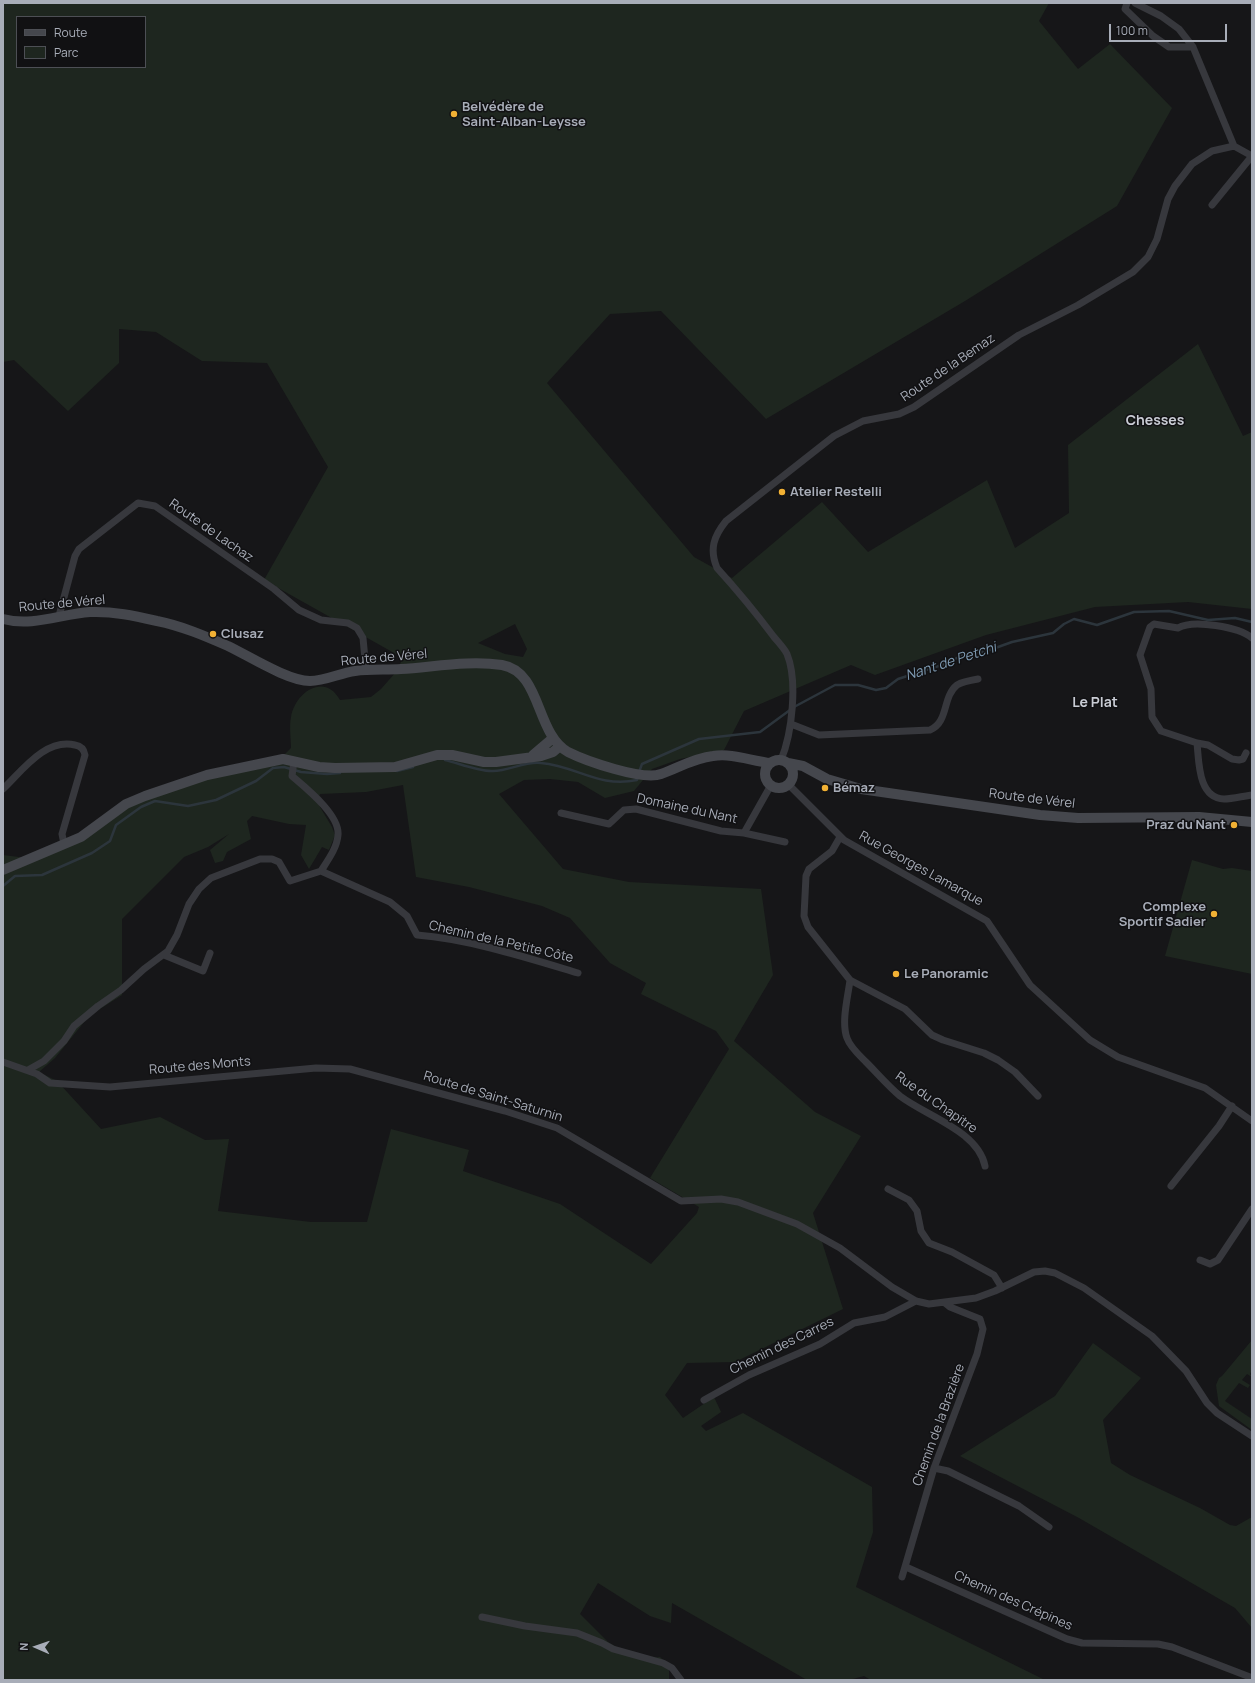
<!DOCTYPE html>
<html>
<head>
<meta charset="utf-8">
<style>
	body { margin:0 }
	#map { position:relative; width:1255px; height:1683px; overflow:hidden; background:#161618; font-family:Manrope,sans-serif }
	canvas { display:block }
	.frame { position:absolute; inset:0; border:4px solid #a8adb8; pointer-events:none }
	.legend { position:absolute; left:16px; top:16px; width:130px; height:52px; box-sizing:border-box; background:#111113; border:1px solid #4d4f55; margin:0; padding:5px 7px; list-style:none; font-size:12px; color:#a8adb8 }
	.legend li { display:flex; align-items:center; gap:8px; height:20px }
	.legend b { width:20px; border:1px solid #4d4f55 }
	.north { position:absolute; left:16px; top:1627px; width:40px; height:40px; -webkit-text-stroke:3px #111113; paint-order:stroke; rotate:272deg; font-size:11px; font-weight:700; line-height:16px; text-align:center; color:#a8adb8 }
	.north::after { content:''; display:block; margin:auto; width:14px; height:18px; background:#a8adb8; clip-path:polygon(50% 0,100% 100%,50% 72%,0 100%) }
	.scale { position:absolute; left:1109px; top:24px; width:118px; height:18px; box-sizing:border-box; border:2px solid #a8adb8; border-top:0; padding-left:5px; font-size:12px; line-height:14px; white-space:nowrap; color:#a8adb8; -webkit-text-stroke:3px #111113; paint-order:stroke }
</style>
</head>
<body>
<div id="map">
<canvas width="1255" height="1683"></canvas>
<div class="frame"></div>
<ul class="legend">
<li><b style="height:5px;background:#45474d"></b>Route</li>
<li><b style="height:11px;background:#1e261f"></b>Parc</li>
</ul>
<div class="north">N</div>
<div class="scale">100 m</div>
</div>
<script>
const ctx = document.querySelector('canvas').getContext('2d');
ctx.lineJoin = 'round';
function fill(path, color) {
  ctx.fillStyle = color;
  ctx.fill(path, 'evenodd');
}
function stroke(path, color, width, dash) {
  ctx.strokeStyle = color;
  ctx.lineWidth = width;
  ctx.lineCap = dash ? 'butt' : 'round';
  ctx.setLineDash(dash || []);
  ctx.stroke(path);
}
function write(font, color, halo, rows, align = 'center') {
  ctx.font = font + ' Manrope,sans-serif';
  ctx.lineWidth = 3;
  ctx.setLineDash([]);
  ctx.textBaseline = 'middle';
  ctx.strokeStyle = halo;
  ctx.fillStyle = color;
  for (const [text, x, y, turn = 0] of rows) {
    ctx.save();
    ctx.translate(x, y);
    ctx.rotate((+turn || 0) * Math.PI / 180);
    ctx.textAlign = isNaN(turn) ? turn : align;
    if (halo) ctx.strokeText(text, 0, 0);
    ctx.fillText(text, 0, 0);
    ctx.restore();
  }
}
const green = new Path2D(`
	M 3,3 L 1049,3 L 1039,21 L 1078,69 L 1110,44 L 1172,108 L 1117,206 L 965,301 L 766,419 L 661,311 L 610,314 L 547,383 L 694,557 L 732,578 L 822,502 L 868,552 L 987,480 L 1015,548 L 1069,513 L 1068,445 L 1198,344 L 1243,436 L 1252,432 L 1252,609 L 1188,602 L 1095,607 L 986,635 L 875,675 L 851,665 L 744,711 L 724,750 L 680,759 L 652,769 L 634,791 L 605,798 L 578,782 L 550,779 L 524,780 L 499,794 L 563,869 L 629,882 L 761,889 L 773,975 L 734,1041 L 815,1112 L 861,1136 L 813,1213 L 843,1309 L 735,1362 L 687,1363 L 665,1395 L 683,1418 L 714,1397 L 721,1412 L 701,1426 L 706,1431 L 743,1413 L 872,1487 L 873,1532 L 856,1587 L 1045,1680 L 871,1680 L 864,1676 L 849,1680 L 807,1680 L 672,1603 L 671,1623 L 650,1616 L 598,1583 L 580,1614 L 608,1642 L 638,1659 L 660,1657 L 669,1665 L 669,1680 L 3,1680 L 3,855 L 35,859 L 135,803 L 200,781 L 276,763 L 291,748 C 291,738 289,727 291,717 C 295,692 325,672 340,700 L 371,697 L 381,689 L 396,672 L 403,658 L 264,580 L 328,467 L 267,363 L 202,361 L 156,332 L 119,329 L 119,363 L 68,411 L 14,360 L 3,362 ZM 17,17 L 145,17 L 145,67 L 17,67 ZM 515,624 L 527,649 L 523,657 L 505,654 L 478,643 ZM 403,785 L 416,877 L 469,887 L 542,906 L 570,918 L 610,963 L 646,983 L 641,994 L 716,1031 L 729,1049 L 650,1178 L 699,1207 L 697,1213 L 651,1264 L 560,1204 L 463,1171 L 469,1150 L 391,1129 L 367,1222 L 311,1222 L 218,1211 L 229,1139 L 205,1140 L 160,1117 L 101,1129 L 57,1081 L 39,1072 L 55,1058 L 89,1016 L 122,995 L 122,919 L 184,857 L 208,847 L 229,834 L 210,850 L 215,863 L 223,861 L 227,852 L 251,839 L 247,821 L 252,816 L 289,824 L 306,825 L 301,855 L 309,869 L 322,847 L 329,850 L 335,835 L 332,827 L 317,802 L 320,794 L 366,792 Z
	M 1192,860 L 1223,869 L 1232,868 L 1252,871 L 1252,974 L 1165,956 Z
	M 1252,1340 L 1252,1370 L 1250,1374 L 1252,1377 L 1247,1374 L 1242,1380 L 1250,1385 L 1248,1388 L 1239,1383 L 1225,1401 L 1252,1419 L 1252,1430 L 1219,1406 L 1216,1385 L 1219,1378 L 1222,1376 Z
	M 1093,1343 L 1141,1378 L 1103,1420 L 1111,1463 L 1130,1475 L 1200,1508 L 1230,1525 L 1236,1526 L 1252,1517 L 1252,1628 L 1235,1608 L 1079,1518 L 960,1456 L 1055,1396 Z`);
const stream = new Path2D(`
	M 794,707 L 835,685 L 858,685 L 876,690 L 886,688 L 898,679 L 948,663 L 962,655 L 987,651 L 1012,642 L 1053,633 L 1064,624 L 1074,619 L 1097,625 L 1134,612 L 1169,611 L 1208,620 L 1235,618 L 1252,622
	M 445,760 C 458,763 480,772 493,771 C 509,771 525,761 541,763 C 577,766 598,788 637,780 L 638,776
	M 397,771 L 413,767
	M 639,772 L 642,764 L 699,739 L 760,732 L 790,710
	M 3,886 L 15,876 L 42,875 L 92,853 L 110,841 L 116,825 L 141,807 L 155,801 L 188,806 L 216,800 L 256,781 L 273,768 L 284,767 L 301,772 L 327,774 L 340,773`);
const street = new Path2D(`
	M 1127,3 L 1125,9 L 1153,36 L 1169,47 L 1193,47
	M 1135,3 L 1161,16 L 1179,29 L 1193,47 L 1234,146
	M 1212,205 L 1252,156
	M 59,616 L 75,556 L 79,549 L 138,503 L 155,506 L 274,589 L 299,610 L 321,620 L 348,623 L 357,628 L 363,638 L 366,670
	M 791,724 L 819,735 L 930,730 C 949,722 942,697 957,685 C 962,682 972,680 978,679
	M 1197,743 C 1199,762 1198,798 1224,799 C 1233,799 1243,796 1252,795
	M 1246,753 L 1243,759 L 1239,760 L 1232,759 L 1208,745 L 1197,743 L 1161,731 L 1152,717 L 1151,689 L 1140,655 L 1150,627 L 1154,624 L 1178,628 C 1193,619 1239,627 1252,638
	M 781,760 C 792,734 798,681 787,654 C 784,648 778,642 774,637 C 756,613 737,590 717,568 C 709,549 714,536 726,521 L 834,436 L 863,421 L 899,414 L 914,407 L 1019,335 L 1078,305 L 1133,272 L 1148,257 L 1157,239 L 1168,199 L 1175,186 L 1192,164 L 1212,151 L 1234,146 L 1252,156
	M 788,784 L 844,840 L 987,921 L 1030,985 L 1090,1040 L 1118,1057 L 1205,1088 L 1252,1121
	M 3,789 C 22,771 45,738 75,745 C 81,746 84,749 85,755 L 62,834 L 64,844
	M 561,813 L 609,824 L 624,810 L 636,809 L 721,831 L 744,833 L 785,842
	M 744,833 L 771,785
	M 840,837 L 832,851 L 809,869 L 806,876 L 804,916 L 808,927 L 850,980 C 848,997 841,1022 847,1038 C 850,1047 859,1055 866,1062 C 877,1073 888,1086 900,1096 C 926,1116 978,1131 985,1166
	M 321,871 L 390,902 L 407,916 L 417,935 C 469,939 528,958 578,973
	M 164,955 L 203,971 L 210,953
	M 850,980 L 905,1009 L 932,1035 L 943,1040 L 984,1053 L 998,1060 L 1015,1072 L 1038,1096
	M 3,1062 L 37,1074 L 50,1083 L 110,1087 L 316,1068 L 350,1069 L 505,1111 L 557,1128 L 681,1201 L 721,1199 L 738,1202 L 797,1224 L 840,1248 L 892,1287 L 916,1301 L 929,1304 L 976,1298 L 995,1291 L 1034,1272 L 1045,1271 L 1055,1273 L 1084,1288 L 1152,1336 L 1186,1371 L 1207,1403 L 1217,1413 L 1252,1436
	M 28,1070 L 44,1061 L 64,1041 L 74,1026 L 98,1006 L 121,990 L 144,969 L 168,951 L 177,935 L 189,904 L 199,889 L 211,878 L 260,859 L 272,859 L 279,862 L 290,881 L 321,871 C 328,860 337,848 338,835 C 340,815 306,788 292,776 L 294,761
	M 1171,1186 L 1219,1126 L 1232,1106
	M 888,1189 L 909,1200 L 917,1211 L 921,1231 L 929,1243 L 952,1252 L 994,1275 L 1002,1288
	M 1200,1260 L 1210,1264 L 1218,1260 L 1252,1209
	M 704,1400 L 749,1375 L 820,1344 L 854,1323 L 885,1317 L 916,1301
	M 934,1468 L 948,1471 L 1019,1506 L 1049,1527
	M 906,1567 L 1067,1639 L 1082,1643 L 1158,1644 L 1172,1647 L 1250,1677
	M 902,1577 L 934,1468 L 977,1354 L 983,1329 L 980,1319 L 950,1307 L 945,1303
	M 482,1617 L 525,1626 L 577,1633 L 602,1643 L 613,1649 L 663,1663 L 672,1668 L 681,1680`);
const secondary = new Path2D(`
	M 3,619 C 32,627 61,614 90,612 C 113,611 135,616 157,621 C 182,626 205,636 228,646 C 249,656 288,681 310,681 C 325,681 340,673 355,671 C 370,669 386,670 401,669 C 434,667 469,660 502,665 C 542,672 535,733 568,752 C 586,761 643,781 661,774 C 678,768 694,758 713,756 C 733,753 751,761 771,763
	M 533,755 L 553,738
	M765 774a14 14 0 1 1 28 0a14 14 0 1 1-28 0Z
	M 788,763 L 803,766 L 827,779 L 861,789 L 1040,815 L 1078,818 L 1199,817 L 1252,822
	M 3,870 L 81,837 L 126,804 L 145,796 L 207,775 L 283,759 L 319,767 L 335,768 L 395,767 L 437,755 L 452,755 L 484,762 L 496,762 L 541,756 L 553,752 L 560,746`);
const markers = [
	[454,114,4,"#f2b134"],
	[782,492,4,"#f2b134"],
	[213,634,4,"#f2b134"],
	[825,788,4,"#f2b134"],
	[1234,825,4,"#f2b134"],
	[1214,914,4,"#f2b134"],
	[896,974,4,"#f2b134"]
];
const poiNames = [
	["Belvédère de",462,107],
	["Saint-Alban-Leysse",462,122],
	["Atelier Restelli",790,492],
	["Clusaz",221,634],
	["Bémaz",833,788],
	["Praz du Nant",1226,825,"right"],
	["Complexe",1206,907,"right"],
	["Sportif Sadier",1206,922,"right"],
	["Le Panoramic",904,974]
];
const streetNames = [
	["Route de la Bemaz",948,368,-34],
	["Route de Lachaz",211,531,35],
	["Route de Vérel",62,604,-5],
	["Route de Vérel",384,658,-5],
	["Route de Vérel",1032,799,7],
	["Domaine du Nant",687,809,12],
	["Rue Georges Lamarque",921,869,29],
	["Chemin de la Petite Côte",501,942,13],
	["Route des Monts",200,1066,-5],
	["Route de Saint-Saturnin",493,1097,17],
	["Rue du Chapitre",936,1103,35],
	["Chemin des Carres",782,1346,-26],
	["Chemin de la Brazière",939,1425,-70],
	["Chemin des Crépines",1013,1601,24]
];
const neighbourhoodNames = [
	["Chesses",1155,421],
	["Le Plat",1095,703]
];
const waterNames = [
	["Nant de Petchi",951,662,-18]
];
fill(green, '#1e261f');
stroke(stream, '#2c353c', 2.5);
stroke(street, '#37383d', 7);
stroke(secondary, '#45474d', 10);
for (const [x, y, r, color] of markers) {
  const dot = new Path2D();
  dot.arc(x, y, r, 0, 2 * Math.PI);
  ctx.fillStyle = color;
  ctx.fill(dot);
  stroke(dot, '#111113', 1.5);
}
write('bold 13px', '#a8adb8', '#111113', poiNames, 'left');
write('13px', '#a8adb8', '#111113', streetNames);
write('bold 14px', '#c9ccd4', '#111113', neighbourhoodNames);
write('italic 14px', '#7f9bb3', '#111113', waterNames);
</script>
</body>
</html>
